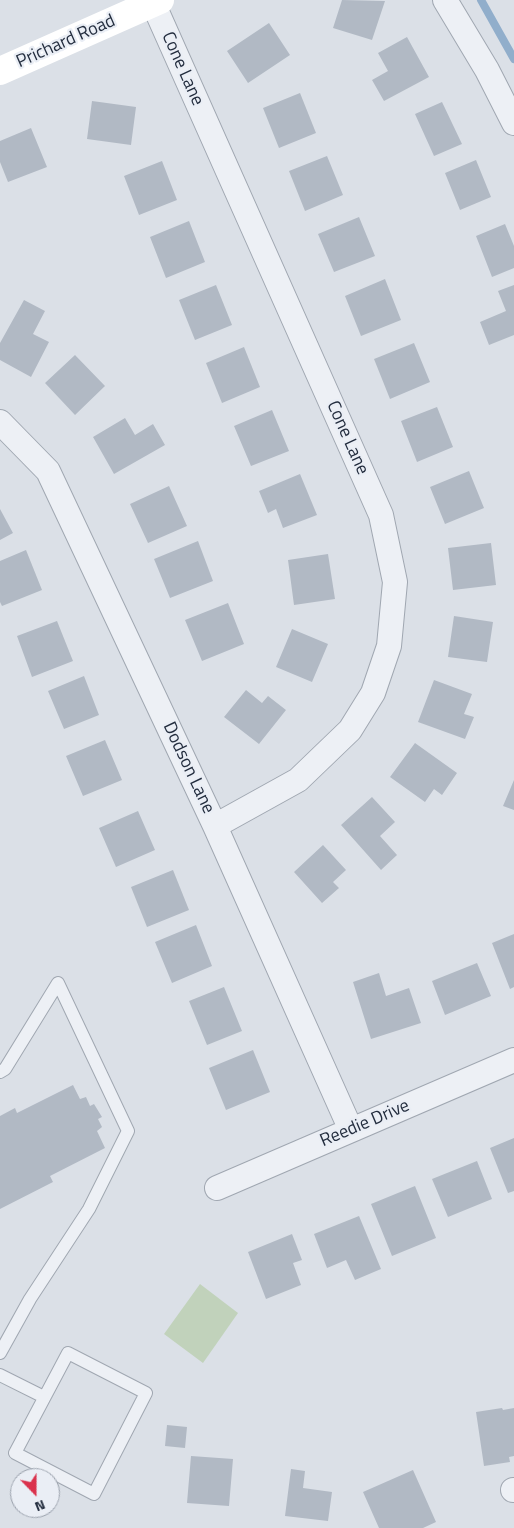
<!DOCTYPE html>
<html>
<head>
<meta charset="utf-8">
<style>
	body { margin:0 }
	#map { position:relative; width:514px; height:1528px; overflow:hidden; background:#dbe0e7; font-family:"Titillium Web",sans-serif }
	canvas { display:block }
	.north { position:absolute; left:10px; top:1468px; width:50px; height:50px; box-sizing:border-box; background:#eaeef5; border:1px solid #9aa1ac; border-radius:50%; rotate:158deg; font-size:14px; font-weight:700; line-height:20px; text-align:center; color:#232d3e }
	.north::after { content:''; display:block; margin:auto; width:18px; height:22px; background:#da314c; clip-path:polygon(50% 0,100% 100%,50% 72%,0 100%) }
</style>
</head>
<body>
<div id="map">
<canvas width="514" height="1528"></canvas>
<div class="north">N</div>
</div>
<script>
const ctx = document.querySelector('canvas').getContext('2d');
ctx.lineJoin = 'round';
function fill(path, color) {
  ctx.fillStyle = color;
  ctx.fill(path, 'evenodd');
}
function stroke(path, color, width, dash) {
  ctx.strokeStyle = color;
  ctx.lineWidth = width;
  ctx.lineCap = dash ? 'butt' : 'round';
  ctx.setLineDash(dash || []);
  ctx.stroke(path);
}
function write(font, color, halo, rows, align = 'center') {
  ctx.font = font + ' "Titillium Web",sans-serif';
  ctx.lineWidth = 4.5;
  ctx.setLineDash([]);
  ctx.textBaseline = 'middle';
  ctx.strokeStyle = halo;
  ctx.fillStyle = color;
  for (const [text, x, y, turn = 0] of rows) {
    ctx.save();
    ctx.translate(x, y);
    ctx.rotate((+turn || 0) * Math.PI / 180);
    ctx.textAlign = isNaN(turn) ? turn : align;
    if (halo) ctx.strokeText(text, 0, 0);
    ctx.fillText(text, 0, 0);
    ctx.restore();
  }
}
const green = new Path2D(`
	M 200,1284 L 238,1313 L 203,1363 L 164,1334 Z`);
const stream = new Path2D(`
	M 481,0 L 514,59`);
const building = new Path2D(`
	M 342,0 L 385,1 L 372,40 L 333,28 Z
	M 269,23 L 290,55 L 248,83 L 227,51 Z
	M 407,37 L 429,77 L 384,101 L 372,80 L 388,71 L 378,53 Z
	M 300,93 L 316,133 L 279,148 L 263,108 Z
	M 92,101 L 136,107 L 131,145 L 87,139 Z
	M 442,102 L 462,144 L 434,156 L 415,114 Z
	M 31,128 L 47,167 L 8,182 L 0,162 L 0,141 Z
	M 327,156 L 343,195 L 305,211 L 289,171 Z
	M 476,160 L 491,197 L 460,210 L 445,173 Z
	M 162,161 L 177,200 L 139,215 L 124,176 Z
	M 359,217 L 375,256 L 334,272 L 318,234 Z
	M 189,221 L 205,262 L 166,278 L 150,237 Z
	M 505,224 L 514,246 L 514,268 L 492,277 L 476,236 Z
	M 385,279 L 401,320 L 361,336 L 345,296 Z
	M 216,285 L 232,325 L 195,340 L 179,300 Z
	M 514,285 L 514,335 L 489,345 L 480,322 L 506,311 L 498,291 Z
	M 24,300 L 45,311 L 33,334 L 49,342 L 31,377 L 0,360 L 0,343 Z
	M 414,343 L 430,382 L 390,399 L 374,359 Z
	M 244,347 L 260,387 L 222,403 L 206,363 Z
	M 75,355 L 105,386 L 75,415 L 45,383 Z
	M 437,407 L 453,447 L 417,462 L 401,421 Z
	M 272,410 L 289,451 L 251,466 L 234,426 Z
	M 125,418 L 135,435 L 153,424 L 165,445 L 114,474 L 93,437 Z
	M 469,471 L 484,508 L 445,524 L 430,487 Z
	M 300,474 L 317,515 L 283,528 L 276,509 L 268,513 L 259,491 Z
	M 169,486 L 187,526 L 148,543 L 130,504 Z
	M 0,509 L 13,533 L 0,540 Z
	M 198,541 L 213,581 L 170,598 L 154,559 Z
	M 491,543 L 496,585 L 453,590 L 448,548 Z
	M 26,550 L 42,590 L 2,606 L 0,602 L 0,561 Z
	M 328,554 L 335,599 L 294,605 L 288,560 Z
	M 228,603 L 244,644 L 202,661 L 185,620 Z
	M 454,616 L 493,622 L 487,662 L 448,657 Z
	M 57,621 L 73,661 L 32,677 L 17,636 Z
	M 292,629 L 328,644 L 312,682 L 276,667 Z
	M 84,676 L 99,715 L 64,729 L 48,691 Z
	M 434,680 L 472,694 L 464,714 L 474,717 L 465,739 L 418,722 Z
	M 246,690 L 262,703 L 268,696 L 286,710 L 259,744 L 224,717 Z
	M 105,740 L 122,780 L 83,796 L 66,756 Z
	M 415,743 L 457,773 L 442,795 L 434,789 L 425,802 L 390,777 Z
	M 514,780 L 514,810 L 503,806 Z
	M 372,797 L 395,822 L 380,836 L 397,855 L 381,870 L 341,825 Z
	M 138,811 L 155,850 L 116,867 L 99,828 Z
	M 323,845 L 346,870 L 333,882 L 339,888 L 322,903 L 294,872 Z
	M 173,870 L 189,910 L 147,927 L 131,887 Z
	M 196,925 L 212,966 L 172,983 L 155,942 Z
	M 514,934 L 514,987 L 510,989 L 492,943 Z
	M 477,963 L 491,996 L 445,1015 L 432,981 Z
	M 379,973 L 386,996 L 409,988 L 421,1023 L 371,1039 L 353,982 Z
	M 224,987 L 242,1031 L 207,1045 L 189,1001 Z
	M 253,1050 L 270,1092 L 226,1110 L 209,1068 Z
	M 73,1085 L 80,1099 L 86,1097 L 90,1106 L 94,1104 L 102,1117 L 98,1119 L 102,1127 L 97,1131 L 105,1148 L 50,1176 L 53,1182 L 0,1209 L 0,1116 L 15,1108 L 17,1113 Z
	M 514,1138 L 514,1191 L 508,1193 L 490,1148 Z
	M 477,1161 L 492,1199 L 448,1217 L 432,1179 Z
	M 415,1186 L 436,1238 L 392,1256 L 371,1204 Z
	M 359,1216 L 381,1269 L 355,1280 L 346,1260 L 327,1268 L 314,1234 Z
	M 292,1234 L 302,1260 L 293,1263 L 301,1285 L 266,1299 L 248,1252 Z
	M 502,1408 L 503,1410 L 514,1408 L 514,1456 L 509,1457 L 510,1462 L 484,1466 L 476,1412 Z
	M 167,1425 L 187,1427 L 185,1448 L 165,1446 Z
	M 191,1456 L 233,1459 L 229,1506 L 187,1503 Z
	M 291,1469 L 305,1471 L 303,1488 L 332,1492 L 328,1521 L 285,1516 Z
	M 413,1470 L 436,1522 L 423,1528 L 379,1528 L 363,1492 Z`);
const lane = new Path2D(`
	M 0,1072 L 5,1069 L 58,983 L 128,1131 L 89,1209 L 30,1299 L 0,1353
	M 68,1353 L 146,1393 L 94,1494 L 15,1453 Z
	M 0,1375 L 44,1397`);
const street = new Path2D(`
	M 445,0 L 487,70 L 514,123
	M 153,3 L 381,515 L 395,582 L 389,646 L 373,693 L 350,730 L 298,780 L 215,826
	M 0,422 L 48,471 L 215,826 L 351,1130
	M 217,1188 L 514,1060
	M 513,1490 L 514,1490`);
const secondary = new Path2D(`
	M 0,71 L 160,0`);
const streetNames = [
	["Prichard Road",66,42,-24],
	["Cone Lane",182,69,66],
	["Cone Lane",347,438,66],
	["Dodson Lane",188,768,65],
	["Reedie Drive",365,1124,-23]
];
fill(green, '#c1d2bb');
stroke(stream, '#91aecb', 8);
fill(building, '#b1b9c4');
stroke(lane, '#a0a7b1', 14);
stroke(street, '#a0a7b1', 26);
stroke(lane, '#edf0f5', 12);
stroke(street, '#edf0f5', 24);
stroke(secondary, '#fff', 28);
write('18px', '#232d3e', '#eaeef5', streetNames);
</script>
</body>
</html>
